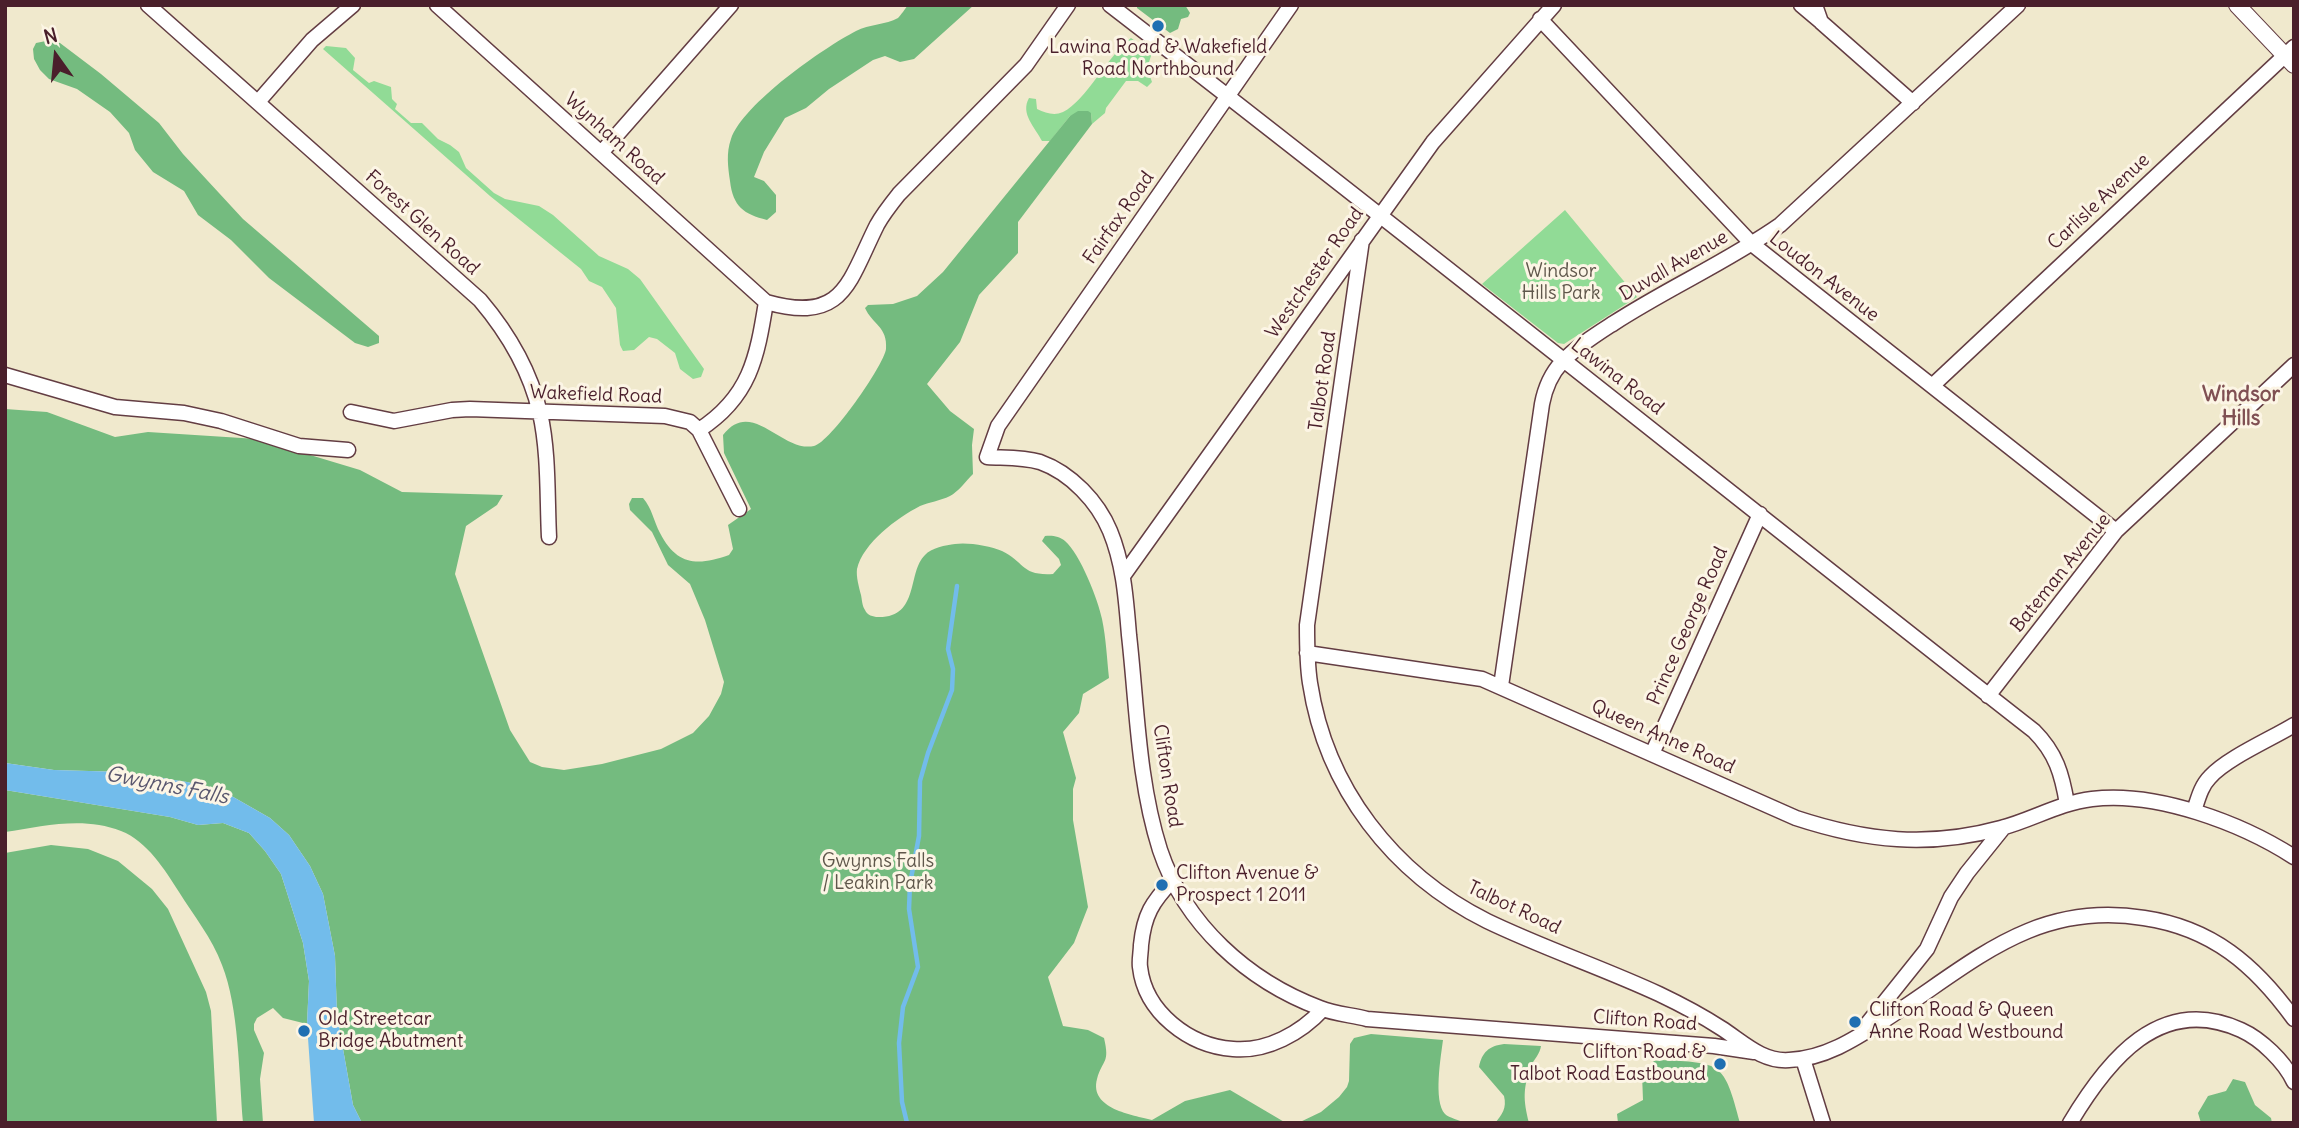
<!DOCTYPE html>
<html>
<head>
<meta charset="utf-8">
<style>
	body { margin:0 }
	#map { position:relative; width:2299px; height:1128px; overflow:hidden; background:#f0e9cd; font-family:Delius,sans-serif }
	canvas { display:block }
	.frame { position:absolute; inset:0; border:7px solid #4a1f2b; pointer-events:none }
	.north { position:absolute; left:21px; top:21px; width:70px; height:70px; -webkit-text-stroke:5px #fcf5e5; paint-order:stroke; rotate:345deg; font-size:19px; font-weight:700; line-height:28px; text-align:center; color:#4a1f2b }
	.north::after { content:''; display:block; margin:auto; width:24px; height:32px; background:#4a1f2b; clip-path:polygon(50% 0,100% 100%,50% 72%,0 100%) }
</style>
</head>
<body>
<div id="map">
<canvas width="2299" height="1128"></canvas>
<div class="frame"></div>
<div class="north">N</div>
</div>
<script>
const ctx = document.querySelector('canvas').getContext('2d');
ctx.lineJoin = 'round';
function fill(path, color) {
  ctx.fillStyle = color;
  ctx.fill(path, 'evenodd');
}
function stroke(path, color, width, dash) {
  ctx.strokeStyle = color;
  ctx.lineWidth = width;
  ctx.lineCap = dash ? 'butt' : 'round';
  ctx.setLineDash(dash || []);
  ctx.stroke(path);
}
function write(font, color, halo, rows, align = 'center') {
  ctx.font = font + ' Delius,sans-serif';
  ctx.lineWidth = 6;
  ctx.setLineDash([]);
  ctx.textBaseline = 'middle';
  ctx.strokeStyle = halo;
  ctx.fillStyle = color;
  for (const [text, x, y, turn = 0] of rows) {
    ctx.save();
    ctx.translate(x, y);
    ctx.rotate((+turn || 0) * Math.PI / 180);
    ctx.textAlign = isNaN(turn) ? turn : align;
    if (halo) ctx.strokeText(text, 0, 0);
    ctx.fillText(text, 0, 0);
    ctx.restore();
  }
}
const green = new Path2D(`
	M 1131,38 L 1152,53 L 1147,68 L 1152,82 L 1147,87 L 1138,81 L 1126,81 L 1106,108 L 1105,113 L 1092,124 L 1091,113 L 1070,116 L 1050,141 L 1042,141 C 1035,127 1020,114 1029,98 L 1036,99 L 1037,109 C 1046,113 1054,116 1063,112 C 1085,102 1109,54 1131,38 Z
	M 326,46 L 346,48 L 355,58 L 353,70 L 369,83 L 374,81 L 391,87 L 392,99 L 397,104 L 395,109 L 411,123 L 422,123 L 438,139 L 450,145 L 459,152 L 466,168 L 494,193 L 505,199 L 539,206 L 553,215 L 599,256 L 628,269 L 640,279 L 704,369 L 701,377 L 693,379 L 680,369 L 675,353 L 657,339 L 649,337 L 634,350 L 623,351 L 620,345 L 616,308 L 602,287 L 589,281 L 581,269 L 490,196 L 323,49 Z
	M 1565,210 L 1637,297 L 1564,344 L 1558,343 L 1482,284 Z`);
const forest = new Path2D(`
	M 908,5 L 974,5 L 914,59 L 900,62 L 885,56 L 873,60 L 829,89 L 806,108 L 785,118 L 764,152 L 754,177 L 764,181 L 776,195 L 776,212 L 767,220 C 744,214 733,207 730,181 C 728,167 726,153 731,139 C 743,104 823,48 856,31 C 869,24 886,25 898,18 C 901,15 905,9 908,5 Z
	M 1137,5 L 1185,5 L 1190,13 L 1188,17 L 1181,19 L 1178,29 L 1170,33 L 1137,8 Z
	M 51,40 L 60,43 L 101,74 L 159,123 L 183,154 L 243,219 L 379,336 L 379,343 L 368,347 L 355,343 L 269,278 L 231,240 L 198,215 L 184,191 L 153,172 L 135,150 L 129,133 L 110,112 L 77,89 L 49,79 L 40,70 L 34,59 L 33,49 L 36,43 Z
	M 1078,111 L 1088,111 L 1091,113 L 1092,124 L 1018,222 L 1018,253 L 979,295 L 960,342 L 927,384 L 950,411 L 974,429 L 972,445 L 973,474 C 966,481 958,492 950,496 C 940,501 929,502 920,506 C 897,518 863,543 857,569 C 856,577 859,587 861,595 C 862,599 862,606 865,610 C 867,615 873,617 878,617 C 920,618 907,572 925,555 C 931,548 946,545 955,544 C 968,542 990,546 1002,551 C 1025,562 1021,576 1053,574 L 1061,565 L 1059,559 L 1042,541 L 1045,536 C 1051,535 1060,536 1065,541 C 1080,554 1098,599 1102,619 C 1106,638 1107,659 1109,678 L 1083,694 L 1079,713 L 1063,732 L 1076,778 L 1073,789 L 1073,820 L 1088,907 L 1074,943 L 1048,977 L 1063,1026 L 1088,1030 L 1104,1038 C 1110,1064 1103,1058 1097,1079 C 1089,1109 1133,1115 1152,1120 L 1185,1101 L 1230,1090 L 1286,1123 L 362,1123 L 353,1105 L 337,1015 L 335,956 L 323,894 L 310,866 L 289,835 L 270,818 L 221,790 L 187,782 L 124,772 L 54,770 L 5,763 L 5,409 L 47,412 L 115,437 L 148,432 L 257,439 L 360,470 L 402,492 L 503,495 L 497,505 L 466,526 L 455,574 L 510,730 L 530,762 L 542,767 L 564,770 L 602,764 L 661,749 L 693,733 L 709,716 L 721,694 L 724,682 L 705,620 L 690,584 L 668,565 L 652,532 L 630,510 L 629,504 L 632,498 L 643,498 C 652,508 654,522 660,533 C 677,566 698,566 729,555 L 733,549 L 728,525 L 751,509 L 724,453 L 723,435 C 752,397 782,453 814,446 C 830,443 884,365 886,349 C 888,327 872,324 865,308 L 868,305 L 893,304 L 917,296 L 943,272 L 1070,116 Z
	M 5,790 L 170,817 L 198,825 L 223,823 L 249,833 L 265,851 L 281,874 L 303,943 L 309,981 L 307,1024 L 283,1018 L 273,1008 L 257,1018 L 254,1024 L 254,1030 L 264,1053 L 260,1079 L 263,1123 L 243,1123 C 239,1076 239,1007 222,965 C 212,938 194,916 179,892 C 165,870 147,841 121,831 C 84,816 43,826 5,832 Z
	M 51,845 L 88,849 L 118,861 L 152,889 L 168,909 L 206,992 L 211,1011 L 217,1123 L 5,1123 L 5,853 Z
	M 1371,1034 L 1443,1040 C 1441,1056 1433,1101 1445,1114 C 1449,1118 1460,1120 1465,1123 L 1298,1123 L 1321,1112 L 1339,1097 L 1347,1087 L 1349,1081 L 1350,1044 L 1354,1038 Z
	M 1504,1044 L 1541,1046 C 1540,1054 1534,1059 1531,1066 C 1523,1089 1523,1099 1529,1123 L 1495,1123 C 1502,1115 1507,1108 1504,1096 L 1479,1067 C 1482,1052 1489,1046 1504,1044 Z
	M 1660,1060 C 1721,1063 1724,1061 1740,1123 L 1618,1123 L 1617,1114 L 1643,1100 L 1642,1074 L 1654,1061 Z
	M 2233,1079 L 2245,1082 L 2255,1105 L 2271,1118 L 2272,1123 L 2201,1123 L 2198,1113 L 2208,1096 L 2226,1091 Z`);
const water = new Path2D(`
	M 5,763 L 54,770 L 124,772 L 187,782 L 221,790 L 270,818 L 289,835 L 310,866 L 323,894 L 335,956 L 337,1015 L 353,1105 L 362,1123 L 314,1123 L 307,1024 L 309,981 L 303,943 L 281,874 L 265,851 L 249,833 L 223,823 L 198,825 L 170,817 L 5,790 Z`);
const stream = new Path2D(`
	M 907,1123 L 902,1102 L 899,1043 L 903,1007 L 918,967 L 909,909 L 910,884 L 919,836 L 920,781 L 928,753 L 952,690 L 953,669 L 948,649 L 957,586`);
const minor = new Path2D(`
	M 148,5 L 480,300 C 508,333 530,370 540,413 C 549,453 547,497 549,537
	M 437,5 L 766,302 C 844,324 848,283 877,225 C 883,214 891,204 899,194 L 1026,65 L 1068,5
	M 1110,5 C 1420,244 1726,490 2034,731 C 2056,753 2062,774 2067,804
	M 1291,5 L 998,426 L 987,457 C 1005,458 1023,457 1040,462 C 1071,473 1098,502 1110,531 C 1124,565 1126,600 1129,635 C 1137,706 1138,781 1160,850 C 1185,925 1248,981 1320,1008 C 1335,1014 1352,1015 1367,1019 L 1714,1046 L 1754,1052
	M 1801,5 L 1820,21
	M 1815,5 L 1821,22 L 1913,103
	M 1540,19 L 1752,244 L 2116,531
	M 258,102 L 312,40 L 353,5
	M 601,153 L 731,5
	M 1362,240 L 1307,625 C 1307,644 1307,664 1310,683 C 1326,788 1393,874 1487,921 C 1543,948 1603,968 1659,994 C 1680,1004 1701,1015 1721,1028 C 1743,1042 1762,1062 1789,1060 C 1824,1059 1855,1039 1883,1021 C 1970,966 2032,900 2144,918 C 2212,928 2255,965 2294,1019
	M 5,375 L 115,407 L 184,413 L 221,421 L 299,446 L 348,450
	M 1932,386 L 2294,47
	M 351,412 L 394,421 L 452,410 L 470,409 L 665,416 L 690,422 L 699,430 C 750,397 757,358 766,302
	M 699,430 L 739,509
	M 1123,576 L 1433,142 L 1554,5
	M 1307,653 L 1482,679 L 1796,818 C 1866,841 1928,848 2001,828 C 2032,820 2059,803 2092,799 C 2156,791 2241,823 2294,857
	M 1501,686 L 1542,404 C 1545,388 1551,374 1562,362 C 1576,347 1597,334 1614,323 C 1668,288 1727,262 1780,225 L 2018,5
	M 1988,696 L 2116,531 L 2294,365
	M 1652,754 L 1760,514
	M 2194,811 C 2198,799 2201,786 2210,777 C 2227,758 2271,739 2294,725
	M 1173,880 C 1152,902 1144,915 1141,945 C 1141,952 1139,960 1140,967 C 1145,1012 1189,1046 1233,1049 C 1267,1052 1301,1033 1323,1009
	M 1863,1029 L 1927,949 L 1951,897 L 1967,873 L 2004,827
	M 1803,1059 L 1823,1123
	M 2070,1123 C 2107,1061 2160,993 2241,1030 C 2261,1039 2285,1062 2294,1082`);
const tertiary = new Path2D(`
	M 2237,5 L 2294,65`);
const markers = [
	[1158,26,7,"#1f6fb2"],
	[1162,885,7,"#1f6fb2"],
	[1855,1022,7,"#1f6fb2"],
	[304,1031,7,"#1f6fb2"],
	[1720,1064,7,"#1f6fb2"]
];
const poiNames = [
	["Lawina Road & Wakefield",1158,48,"center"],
	["Road Northbound",1158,70,"center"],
	["Clifton Avenue &",1176,874],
	["Prospect 1 2011",1176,896],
	["Clifton Road & Queen",1869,1011],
	["Anne Road Westbound",1869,1033],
	["Old Streetcar",318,1020],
	["Bridge Abutment",318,1042],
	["Clifton Road &",1706,1053,"right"],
	["Talbot Road Eastbound",1706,1075,"right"]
];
const streetNames = [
	["Wynham Road",614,139,42],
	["Carlisle Avenue",2099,202,-43],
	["Fairfax Road",1119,218,-55],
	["Forest Glen Road",422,223,42],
	["Duvall Avenue",1674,266,-30],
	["Westchester Road",1315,273,-55],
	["Loudon Avenue",1824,277,38],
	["Lawina Road",1617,377,38],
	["Talbot Road",1323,381,-82],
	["Wakefield Road",596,395,2],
	["Bateman Avenue",2061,573,-51],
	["Prince George Road",1688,626,-66],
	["Queen Anne Road",1663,737,24],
	["Clifton Road",1167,776,81],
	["Talbot Road",1514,908,25],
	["Clifton Road",1645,1021,4]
];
const parkNames = [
	["Windsor",1561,272],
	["Hills Park",1561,294],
	["Gwynns Falls",878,862],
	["/ Leakin Park",878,884]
];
const neighbourhoodNames = [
	["Windsor",2241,395],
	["Hills",2241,419]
];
const waterNames = [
	["Gwynns Falls",167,786,11]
];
fill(green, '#91db96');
fill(forest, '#74bb7f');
fill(water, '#72bceb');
stroke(stream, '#72bceb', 4.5);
stroke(minor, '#633d43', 17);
stroke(tertiary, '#633d43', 18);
stroke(minor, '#fff', 14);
stroke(tertiary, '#fff', 16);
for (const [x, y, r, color] of markers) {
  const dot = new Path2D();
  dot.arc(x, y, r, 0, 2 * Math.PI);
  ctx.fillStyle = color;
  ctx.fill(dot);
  stroke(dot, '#fcf5e5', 2.5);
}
write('19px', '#4a1f2b', '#fcf5e5', poiNames, 'left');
write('19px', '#4a1f2b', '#fcf5e5', streetNames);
write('19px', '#5f574b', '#fcf5e5', parkNames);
write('bold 21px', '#805053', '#fcf5e5', neighbourhoodNames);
write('italic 21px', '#58566e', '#fcf5e5', waterNames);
</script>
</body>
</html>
